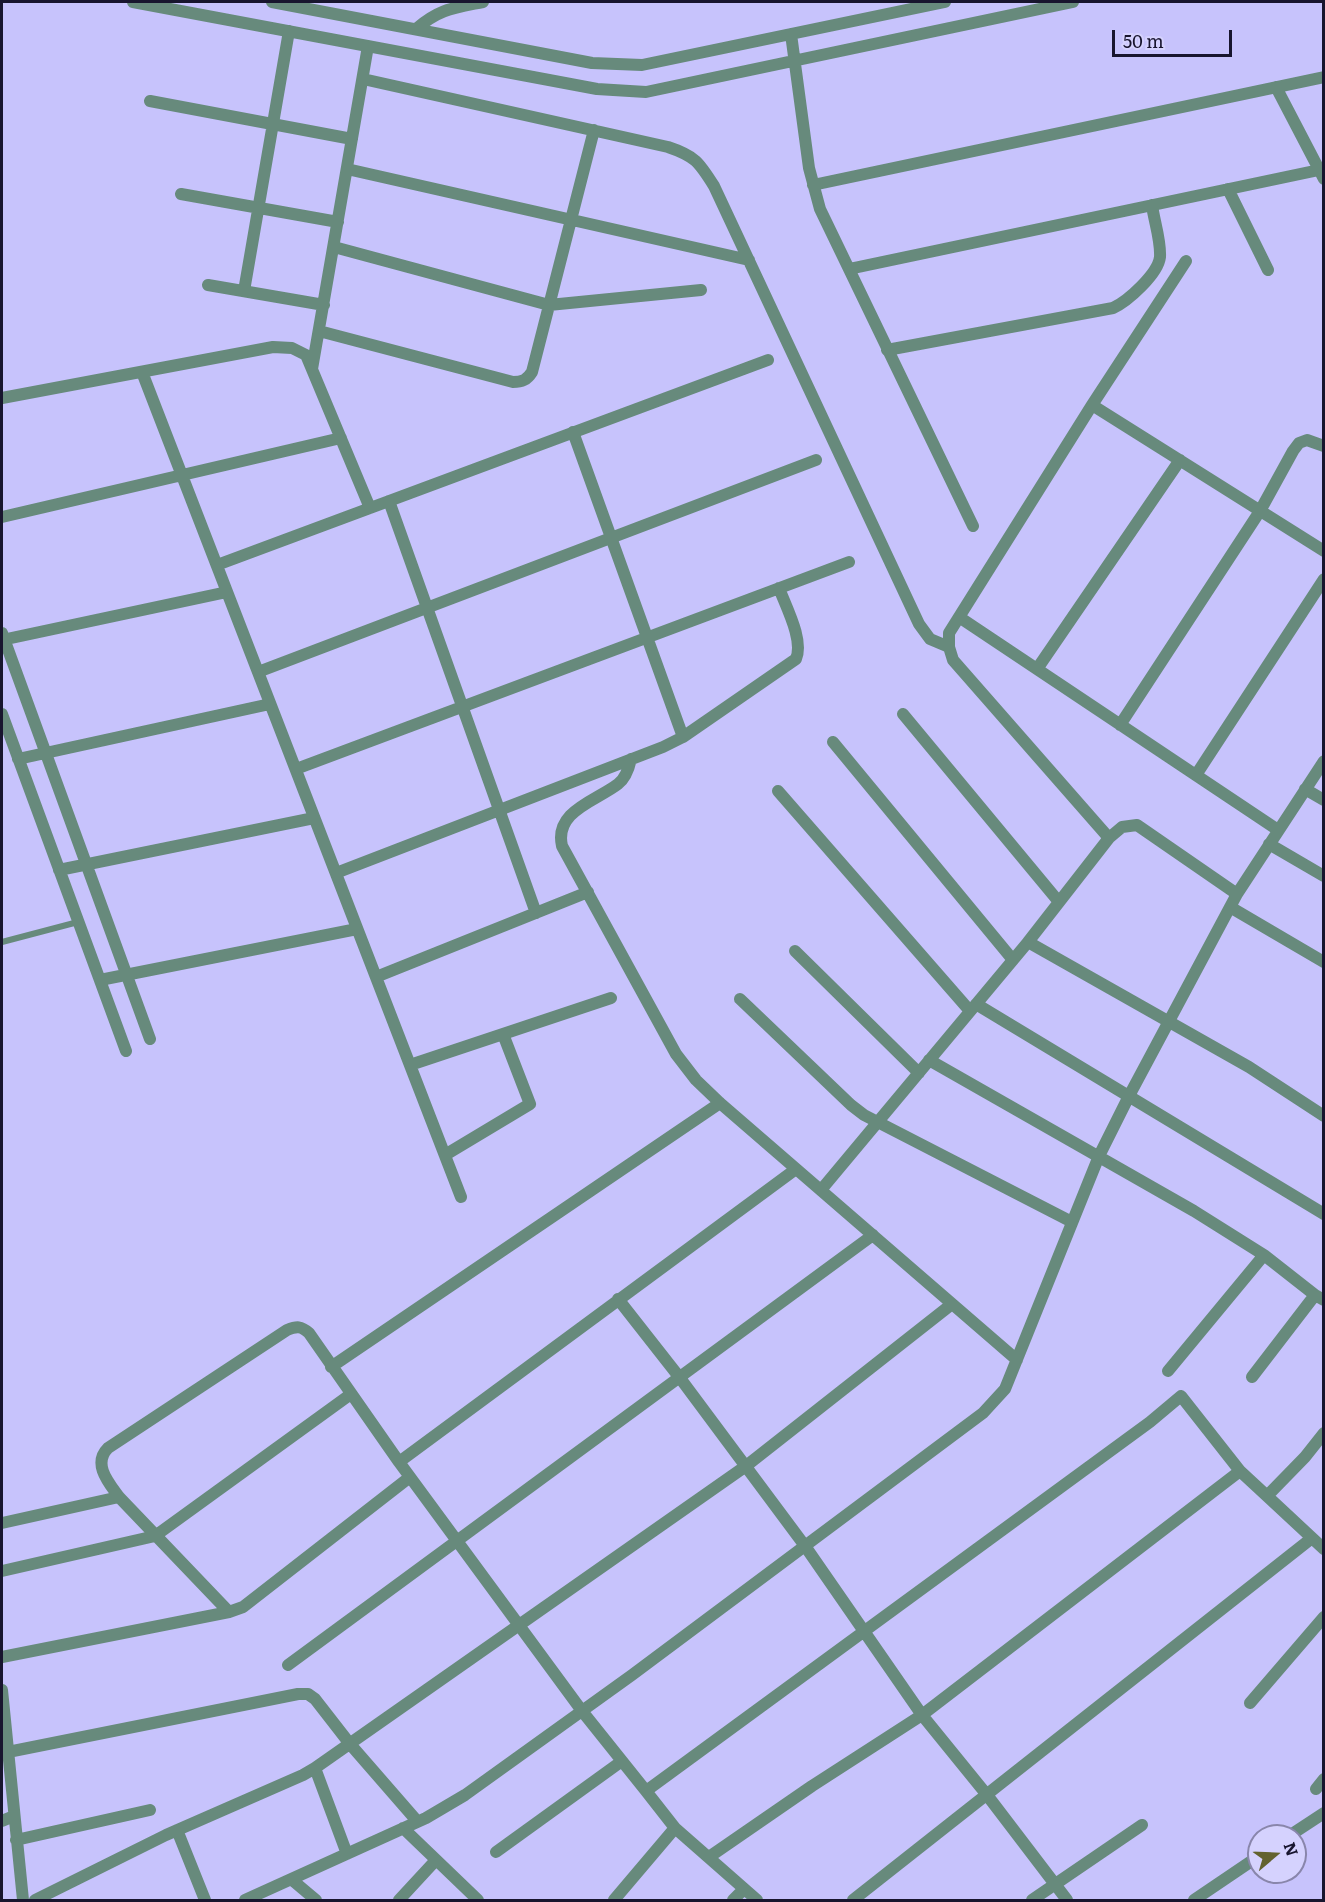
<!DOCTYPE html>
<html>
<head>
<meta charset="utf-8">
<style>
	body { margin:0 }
	#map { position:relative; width:1325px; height:1902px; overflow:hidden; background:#c7c3fc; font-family:Literata,serif }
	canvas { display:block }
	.frame { position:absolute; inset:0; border:3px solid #18152e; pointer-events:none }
	.north { position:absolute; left:1247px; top:1824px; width:60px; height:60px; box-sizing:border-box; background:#d5d2fe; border:2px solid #8986ab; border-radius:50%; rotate:71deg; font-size:16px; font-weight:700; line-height:24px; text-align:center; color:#18152e }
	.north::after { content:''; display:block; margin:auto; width:21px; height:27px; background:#63622f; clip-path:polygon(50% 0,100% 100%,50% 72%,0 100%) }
	.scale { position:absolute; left:1112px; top:30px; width:120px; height:27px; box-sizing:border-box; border:3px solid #18152e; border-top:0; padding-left:8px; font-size:18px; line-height:21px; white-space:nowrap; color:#18152e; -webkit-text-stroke:4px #d5d2fe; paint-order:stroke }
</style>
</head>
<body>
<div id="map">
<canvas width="1325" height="1902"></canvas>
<div class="frame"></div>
<div class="north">N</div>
<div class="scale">50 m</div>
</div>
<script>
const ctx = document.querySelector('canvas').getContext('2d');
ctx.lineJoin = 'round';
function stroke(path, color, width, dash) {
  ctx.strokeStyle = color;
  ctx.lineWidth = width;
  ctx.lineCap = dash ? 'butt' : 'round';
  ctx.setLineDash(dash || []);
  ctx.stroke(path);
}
const service = new Path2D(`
	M 2,942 L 78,922`);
const minor = new Path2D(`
	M 133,2 L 597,89 L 646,92 L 1073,2
	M 272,2 L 592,63 L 642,65 L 945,2
	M 416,29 C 439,9 453,8 483,2
	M 791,34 L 809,168 L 820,209 L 973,526
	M 363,79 L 668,147 C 695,156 699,162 714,186 L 919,624 L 930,639 L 949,647
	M 1276,87 L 1324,179
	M 150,101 L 352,139
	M 347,169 L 749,260
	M 813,185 L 1324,77
	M 1228,189 L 1268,270
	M 181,194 L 338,222
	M 334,247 L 549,305 L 701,290
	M 849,269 L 1319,170
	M 208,285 L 324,305
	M 244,291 L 289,31
	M 319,331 L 513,382 C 522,382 527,380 532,372 L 594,130
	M 887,350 L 1113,308 C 1128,301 1158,274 1160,257 C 1161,240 1154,221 1152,205
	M 312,369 L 368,46
	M 142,372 L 461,1197
	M 2,398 L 273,347 L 292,348 L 306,355 L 370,508
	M 1092,405 L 1324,551
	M 573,432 L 683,737
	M 389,501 L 536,913
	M 2,517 L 341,438
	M 217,565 L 768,360
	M 959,617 L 1278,830
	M 2,633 L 150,1039
	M 2,640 L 227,592
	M 1037,669 L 1180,460
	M 258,672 L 816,460
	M 2,714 L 126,1051
	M 903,714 L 1059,902
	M 1120,725 L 1260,511 L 1293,451 L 1299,443 L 1307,440 L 1324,446
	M 833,742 L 1013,960
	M 18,759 L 270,704
	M 631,759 C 629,768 626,778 618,784 C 596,801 554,811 562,846 L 676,1054 L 696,1080 L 720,1103 L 1017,1360
	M 296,769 L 849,562
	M 1196,775 L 1324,579
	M 1305,789 L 1324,800
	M 778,791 L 970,1011
	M 1109,838 L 953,660 L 949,647 L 949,633 L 1092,405 L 1186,261
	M 1269,844 L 1324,876
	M 59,870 L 314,818
	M 336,873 L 663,747 L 683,737 L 796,659 C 804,640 786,607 779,588
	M 1230,907 L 1324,962
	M 1028,942 L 1109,838 L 1122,827 L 1137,825 L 1237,894
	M 795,951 L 919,1073
	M 376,977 L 588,892
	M 100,980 L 357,929
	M 740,999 L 851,1105 L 864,1115 L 1072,1222
	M 976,1004 L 1324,1214
	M 929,1060 L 1194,1211 L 1264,1255 L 1315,1295 L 1324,1300
	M 410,1065 L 611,998
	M 445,1155 L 530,1104 L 503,1034
	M 821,1190 L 1028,942 L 1249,1067 L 1324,1116
	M 618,1299 L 680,1378 L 805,1546 L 922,1715 L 987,1795 L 1067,1900
	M 331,1367 L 720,1103
	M 1168,1371 L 1264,1255
	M 1252,1377 L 1315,1295
	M 1324,1433 L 1305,1457 L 1267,1496 L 1324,1549
	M 399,1462 L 796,1169
	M 2,1523 L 119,1497
	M 2,1571 L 155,1536 L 351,1394
	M 229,1612 L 119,1497 C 109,1483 92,1464 108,1448 L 287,1330 C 297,1326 301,1326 309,1333 L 399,1462 L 582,1711 L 646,1791 L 675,1828 L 757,1900
	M 2,1657 L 229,1612 L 243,1607 L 410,1477
	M 288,1665 L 873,1235
	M 2,1690 L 23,1900
	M 1250,1703 L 1324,1617
	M 8,1752 L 298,1694 L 308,1694 L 315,1699 L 350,1744 L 417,1821
	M 315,1768 L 347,1854
	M 1316,1789 L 1324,1779
	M 646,1791 L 1150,1422 L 1181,1396 L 1240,1471
	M 2,1821 L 14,1816
	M 403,1828 L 478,1900
	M 177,1830 L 205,1900
	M 1289,1836 L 1324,1813
	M 16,1840 L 150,1810
	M 496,1852 L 622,1761
	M 709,1857 L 812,1786 L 922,1715 L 1240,1471 L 1267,1496
	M 291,1879 L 316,1900
	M 35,1900 L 166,1835 L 303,1775 L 315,1768 L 746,1466 L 952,1304
	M 245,1900 L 426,1818 L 465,1795 L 632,1675 L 983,1413 L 1005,1389 L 1099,1156 L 1129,1096 L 1237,894 L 1324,761
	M 399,1900 L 436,1860
	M 614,1900 L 675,1828
	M 733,1900 L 744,1889
	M 853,1900 L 1312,1538
	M 1032,1900 L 1142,1825
	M 1194,1900 L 1259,1856`);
stroke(service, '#678a7c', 6);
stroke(minor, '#678a7c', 12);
</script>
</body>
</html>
